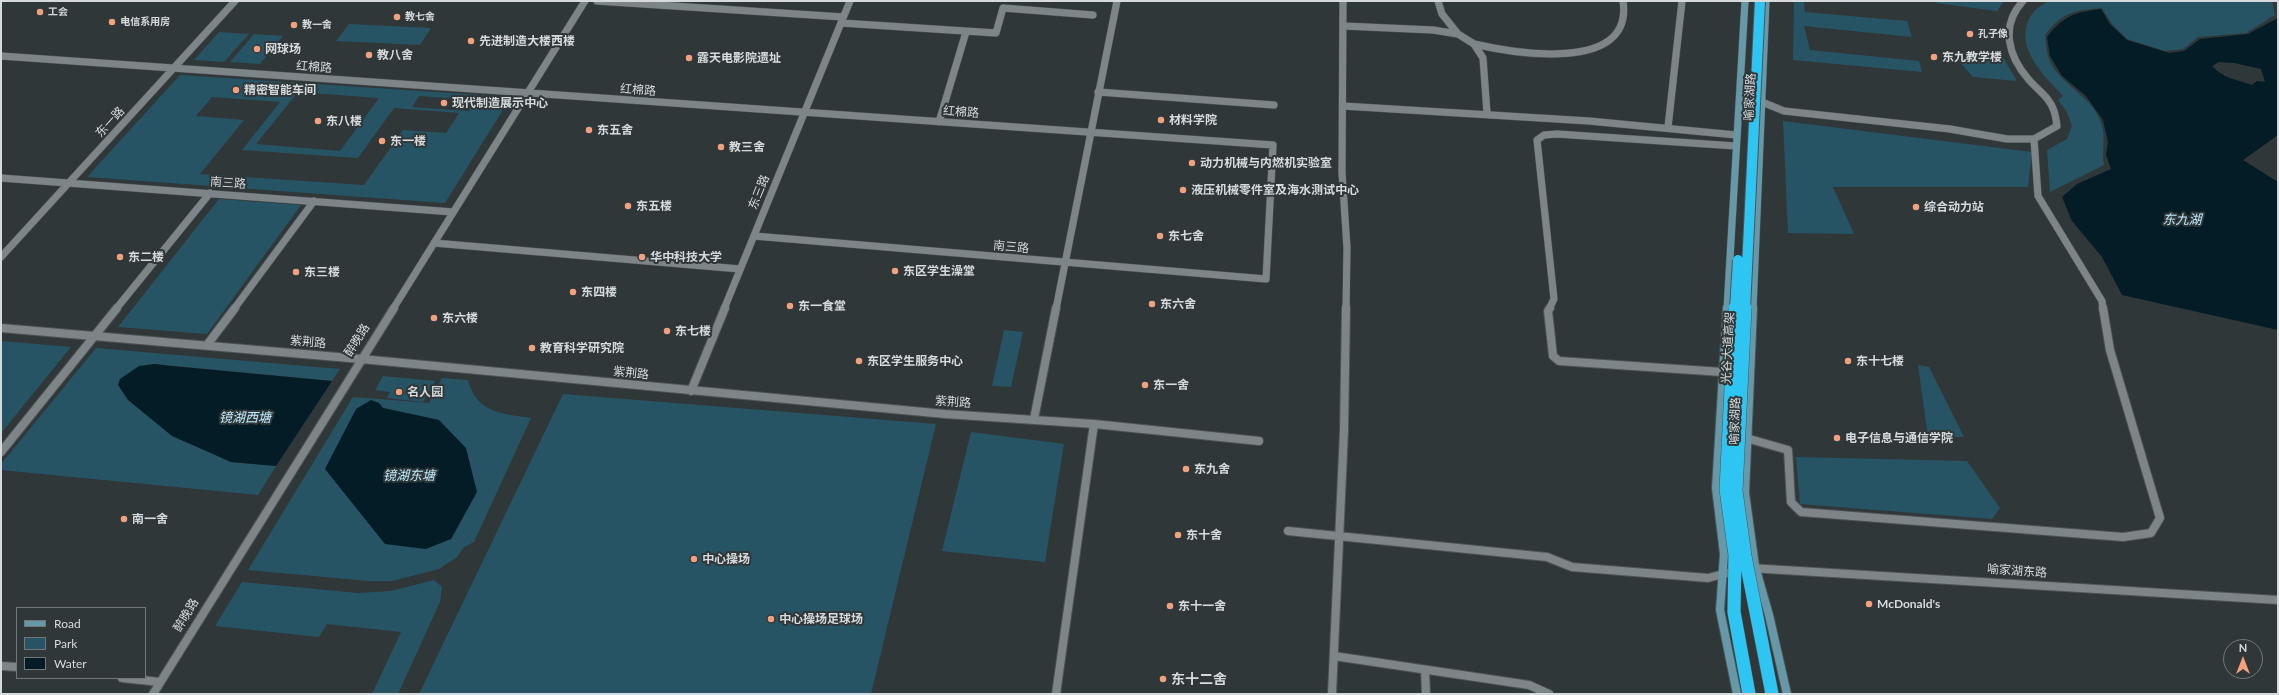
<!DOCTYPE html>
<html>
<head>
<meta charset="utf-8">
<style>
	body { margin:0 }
	#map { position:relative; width:2279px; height:695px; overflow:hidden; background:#303739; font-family:Lato,sans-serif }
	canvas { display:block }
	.frame { position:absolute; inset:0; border:2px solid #d6dadc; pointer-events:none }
	.legend { position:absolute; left:16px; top:607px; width:130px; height:72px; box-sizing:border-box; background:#303739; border:1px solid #72787a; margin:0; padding:5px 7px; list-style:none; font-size:12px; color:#d6dadc }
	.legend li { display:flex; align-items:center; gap:8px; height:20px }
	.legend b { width:20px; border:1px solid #72787a }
	.north { position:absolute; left:2223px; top:639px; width:40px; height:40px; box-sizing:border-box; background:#303739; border:1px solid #72787a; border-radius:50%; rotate:0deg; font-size:11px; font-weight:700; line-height:16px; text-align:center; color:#d6dadc }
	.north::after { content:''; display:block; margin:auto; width:14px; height:18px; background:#f1a17d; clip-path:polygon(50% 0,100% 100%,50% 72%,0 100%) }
</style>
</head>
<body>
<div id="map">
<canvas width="2279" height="695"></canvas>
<div class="frame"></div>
<ul class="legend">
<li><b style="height:5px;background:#6698a8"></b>Road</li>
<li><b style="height:11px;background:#275464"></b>Park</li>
<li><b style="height:11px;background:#031c25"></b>Water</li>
</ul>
<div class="north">N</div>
</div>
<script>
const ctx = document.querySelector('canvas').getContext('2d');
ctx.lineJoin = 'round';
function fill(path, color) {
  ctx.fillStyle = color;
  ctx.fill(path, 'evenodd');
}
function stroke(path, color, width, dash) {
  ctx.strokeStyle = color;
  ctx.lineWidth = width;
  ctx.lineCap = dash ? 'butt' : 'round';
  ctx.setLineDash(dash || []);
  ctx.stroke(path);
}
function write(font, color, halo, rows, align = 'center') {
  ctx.font = font + ' Lato,"Noto Sans SC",sans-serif';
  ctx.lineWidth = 4;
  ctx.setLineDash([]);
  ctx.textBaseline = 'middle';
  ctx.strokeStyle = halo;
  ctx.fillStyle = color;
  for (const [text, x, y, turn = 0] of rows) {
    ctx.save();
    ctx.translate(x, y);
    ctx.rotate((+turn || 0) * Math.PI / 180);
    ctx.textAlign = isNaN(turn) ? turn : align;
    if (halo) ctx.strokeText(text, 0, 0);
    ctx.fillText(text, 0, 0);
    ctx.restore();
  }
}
const green = new Path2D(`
	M 1794,1 L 1804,1 L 1805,12 L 1907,21 L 1912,37 L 1804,26 L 1810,50 L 1919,61 L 1922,72 L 1793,60 Z
	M 1938,1 L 2004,1 L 1997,11 L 1936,3 Z
	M 2050,1 L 2272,1 L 2275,15 L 2246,33 L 2198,37 L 2183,49 L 2165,51 L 2127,39 L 2112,24 L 2102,8 C 2075,10 2062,12 2045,35 C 2046,42 2046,50 2048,56 C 2056,83 2090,94 2100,120 C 2107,135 2101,150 2104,165 L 2050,192 L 2047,150 L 2067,139 L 2072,126 L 2067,112 L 2058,100 L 2063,96 C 2044,75 2015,49 2029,19 C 2033,11 2041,4 2050,1 Z
	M 349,24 L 431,28 L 420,45 L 336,41 Z
	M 219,32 L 249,34 L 224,62 L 194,60 Z
	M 254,34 L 283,36 L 260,64 L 230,62 Z
	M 1956,58 L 2004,59 L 2017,81 L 1973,77 Z
	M 180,75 L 511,97 L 445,203 L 87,177 ZM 298,92 L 379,98 L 340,151 L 256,144 ZM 419,96 L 475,100 L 469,111 L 412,107 ZM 212,97 L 280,102 L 242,150 L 358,158 L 394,108 L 459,113 L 446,133 L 403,130 L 364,185 L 200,174 L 244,120 L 196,116 Z
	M 1783,121 L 2032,152 L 2028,187 L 1833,187 L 1854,234 L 1788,233 Z
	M 219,199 L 301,205 L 207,334 L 118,327 Z
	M 1004,330 L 1023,332 L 1011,387 L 992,386 Z
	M 1,341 L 71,347 L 1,433 Z
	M 96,348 L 340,369 L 332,381 L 154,364 L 210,452 L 231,462 L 276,466 L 258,495 L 1,470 L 1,464 Z
	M 1918,365 L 1929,367 L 1964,437 L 1928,437 Z
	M 383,376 L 435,381 L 423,402 L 387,398 L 390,392 L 375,390 Z
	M 442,378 L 468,380 C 476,413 503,414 531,418 L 474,542 L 464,547 L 457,557 L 439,569 L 392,581 L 369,581 L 248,570 L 353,397 L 429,403 ZM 379,403 L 383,408 L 439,420 L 477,492 L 451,539 Z
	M 563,394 L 936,424 L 871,694 L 419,694 Z
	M 971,432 L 1064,444 L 1045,562 L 942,551 Z
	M 1796,457 L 1967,461 L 2000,508 L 1992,519 L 1800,504 Z
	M 434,580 L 442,587 L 440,602 L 398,694 L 372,694 L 401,632 L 327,624 L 319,637 L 215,626 L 242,582 L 358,593 L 391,591 Z`);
const water = new Path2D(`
	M 2101,9 L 2110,24 L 2127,40 L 2169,53 L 2184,51 L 2200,39 L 2248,34 L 2278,18 L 2278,135 L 2243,160 L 2278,182 L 2278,330 L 2122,295 L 2102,257 L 2072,221 L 2062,197 L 2077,184 L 2111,169 L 2106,155 L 2108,142 L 2103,120 L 2086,96 L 2062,76 L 2050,56 L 2047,37 C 2063,16 2075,12 2101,9 ZM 2219,62 L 2234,63 L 2261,69 L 2265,82 L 2257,81 L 2252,85 C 2238,80 2222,78 2212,66 Z
	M 154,364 L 171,366 L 332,381 L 276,466 L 231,462 L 172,436 L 128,400 L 118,385 L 120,379 L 139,366 Z
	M 371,400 L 379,403 L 383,408 L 439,420 L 466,448 L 477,492 L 451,539 L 426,549 L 385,544 L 325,469 L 356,409 Z`);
const streetFar1 = new Path2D(`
	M 597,1 L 843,17
	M 1343,1 L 1342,172 L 1347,248 L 1346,309
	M 1438,1 L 1442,14 L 1458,34
	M 841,23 L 996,33 L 1003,8 L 1093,15
	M 1344,26 L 1433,30 L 1458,34 L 1474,44 L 1483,58 L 1487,113
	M 1474,44 C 1513,53 1634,74 1623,1
	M 1,56 L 1273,145 L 1266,279 L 754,236
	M 1098,92 L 1274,105
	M 1762,102 L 1784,111 L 1950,129 L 2007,139 L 2034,139 L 2057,126 C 2056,121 2056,116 2054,111 C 2050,98 2038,90 2029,80 C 2008,56 2000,26 2023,1
	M 1343,106 L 1589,121 L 1736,135
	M 939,122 L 966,32
	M 1668,127 L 1682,1
	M 2034,139 L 2038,196 L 2102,301 L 2103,309
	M 1,178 L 453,212
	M 434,243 L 740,269
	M 1,257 L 235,1
	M 116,309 L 210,193
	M 234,309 L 314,201
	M 393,309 L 585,1
	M 724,309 L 850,1
	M 1056,309 L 1117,1
	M 1549,309 L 1554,299 L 1537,140 L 1544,135 L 1557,134 L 1736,146`);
const street = new Path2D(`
	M 1550,308 L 1548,311 L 1553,356 L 1559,361 L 1722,372
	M 1,328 L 361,359 L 945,414 L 1094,424 L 1259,441
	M 207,345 L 235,308
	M 691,391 L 725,308
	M 1034,419 L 1056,308
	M 1746,438 L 1788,450 L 1791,502 L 1801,512 L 2123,537 L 2151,533 L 2160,518 L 2110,350 L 2103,308
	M 1,452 L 117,308
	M 1288,531 L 1547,557 L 1572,567 L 1708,578 L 1739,570
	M 1750,568 L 2278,600
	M 1334,656 L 1529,685 L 1549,694
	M 1,666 L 17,667
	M 1425,670 L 1426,694
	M 122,678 L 160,682
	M 153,694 L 394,308
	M 1056,694 L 1094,424
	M 1332,694 L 1344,431 L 1346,308`);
const secondaryFar1 = new Path2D(`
	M 1727,309 L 1745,1
	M 1753,309 L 1766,1`);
const secondary = new Path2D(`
	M 1727,308 L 1716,488 L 1724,554 L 1720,610 L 1737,694
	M 1753,308 L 1745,493 L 1755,566 L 1769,615 L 1787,694`);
const highwayBridgeFar1 = new Path2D(`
	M 1735,309 L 1738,260
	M 1745,309 L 1760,1`);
const highwayBridge = new Path2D(`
	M 1735,308 L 1726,489 L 1735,555 L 1734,612 L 1749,694
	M 1745,308 L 1736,491 L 1745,556 L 1772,694`);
const markers = [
	[40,12,4,"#f1a17d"],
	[397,17,4,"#f1a17d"],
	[112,22,4,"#f1a17d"],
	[294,25,4,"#f1a17d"],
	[1970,34,4,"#f1a17d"],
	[471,41,4,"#f1a17d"],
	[257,49,4,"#f1a17d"],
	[369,55,4,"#f1a17d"],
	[1934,57,4,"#f1a17d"],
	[689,58,4,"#f1a17d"],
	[236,90,4,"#f1a17d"],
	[444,103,4,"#f1a17d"],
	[1161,120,4,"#f1a17d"],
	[318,121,4,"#f1a17d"],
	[589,130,4,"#f1a17d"],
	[382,141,4,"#f1a17d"],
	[721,147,4,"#f1a17d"],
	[1192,163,4,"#f1a17d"],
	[1183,190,4,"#f1a17d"],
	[628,206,4,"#f1a17d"],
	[1916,207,4,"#f1a17d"],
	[1160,236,4,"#f1a17d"],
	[120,257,4,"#f1a17d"],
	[642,257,4,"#f1a17d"],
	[895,271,4,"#f1a17d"],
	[296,272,4,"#f1a17d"],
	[573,292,4,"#f1a17d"],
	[1152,304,4,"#f1a17d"],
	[790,306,4,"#f1a17d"],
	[434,318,4,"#f1a17d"],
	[667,331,4,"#f1a17d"],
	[532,348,4,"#f1a17d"],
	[859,361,4,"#f1a17d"],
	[1848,361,4,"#f1a17d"],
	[1145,385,4,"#f1a17d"],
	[399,392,4,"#f1a17d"],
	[1837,438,4,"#f1a17d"],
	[1186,469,4,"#f1a17d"],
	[124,519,4,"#f1a17d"],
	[1178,535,4,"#f1a17d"],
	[694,559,4,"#f1a17d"],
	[1869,604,4,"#f1a17d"],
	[1170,606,4,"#f1a17d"],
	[771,619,4,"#f1a17d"],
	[1163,679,4,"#f1a17d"]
];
const farPoinames = [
	["工会",48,12],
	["教七舍",405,17],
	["电信系用房",120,22],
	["教一舍",302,25],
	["孔子像",1978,34]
];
const poiNames = [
	["先进制造大楼西楼",479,41],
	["网球场",265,49],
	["教八舍",377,55],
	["东九教学楼",1942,57],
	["露天电影院遗址",697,58],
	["精密智能车间",244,90],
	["现代制造展示中心",452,103],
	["材料学院",1169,120],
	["东八楼",326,121],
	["东五舍",597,130],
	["东一楼",390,141],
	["教三舍",729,147],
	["动力机械与内燃机实验室",1200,163],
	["液压机械零件室及海水测试中心",1191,190],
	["东五楼",636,206],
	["综合动力站",1924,207],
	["东七舍",1168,236],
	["东二楼",128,257],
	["华中科技大学",650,257],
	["东区学生澡堂",903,271],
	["东三楼",304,272],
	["东四楼",581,292],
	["东六舍",1160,304],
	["东一食堂",798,306],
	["东六楼",442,318],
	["东七楼",675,331],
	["教育科学研究院",540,348],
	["东区学生服务中心",867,361],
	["东十七楼",1856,361],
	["东一舍",1153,385],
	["名人园",407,392],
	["电子信息与通信学院",1845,438],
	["东九舍",1194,469],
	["南一舍",132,519],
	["东十舍",1186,535],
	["中心操场",702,559],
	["McDonald's",1877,604],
	["东十一舍",1178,606],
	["中心操场足球场",779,619]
];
const streetNames = [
	["红棉路",314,67,4],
	["红棉路",638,90,4],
	["喻家湖路",1750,97,-87],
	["红棉路",961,112,4],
	["东一路",110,122,-48],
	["南三路",228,183,4],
	["东三路",759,192,-68],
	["南三路",1011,247,5],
	["醉晚路",357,340,-58],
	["紫荆路",308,342,5],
	["光谷大道高架",1728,348,-87],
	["紫荆路",631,373,6],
	["紫荆路",953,402,4],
	["喻家湖路",1735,421,-88],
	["喻家湖东路",2017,571,4],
	["醉晚路",186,615,-59]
];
const waterNames = [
	["东九湖",2182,220],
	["镜湖西塘",245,418],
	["镜湖东塘",409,476]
];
const nearPoinames = [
	["东十二舍",1171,679]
];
fill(green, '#275464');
fill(water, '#031c25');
stroke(streetFar1, '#4d5355', 8);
stroke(street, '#4d5355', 10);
stroke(secondaryFar1, '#4d5355', 8);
stroke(secondary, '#4d5355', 10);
stroke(streetFar1, '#7e8588', 7);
stroke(street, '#7e8588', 8);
stroke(secondaryFar1, '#6698a8', 7);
stroke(secondary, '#6698a8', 8);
stroke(highwayBridgeFar1, '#4d5355', 12, []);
stroke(highwayBridge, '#4d5355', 14, []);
stroke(highwayBridgeFar1, '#2fc5f3', 10);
stroke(highwayBridge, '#2fc5f3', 13);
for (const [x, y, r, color] of markers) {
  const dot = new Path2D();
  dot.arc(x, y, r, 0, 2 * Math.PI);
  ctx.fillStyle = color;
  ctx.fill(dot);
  stroke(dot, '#303739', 1.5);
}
write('bold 10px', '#d6dadc', '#303739', farPoinames, 'left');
write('bold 12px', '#d6dadc', '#303739', poiNames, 'left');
write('12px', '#d6dadc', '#303739', streetNames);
write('italic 13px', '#bdebfe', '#303739', waterNames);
write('bold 14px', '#d6dadc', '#303739', nearPoinames, 'left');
</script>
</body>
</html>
